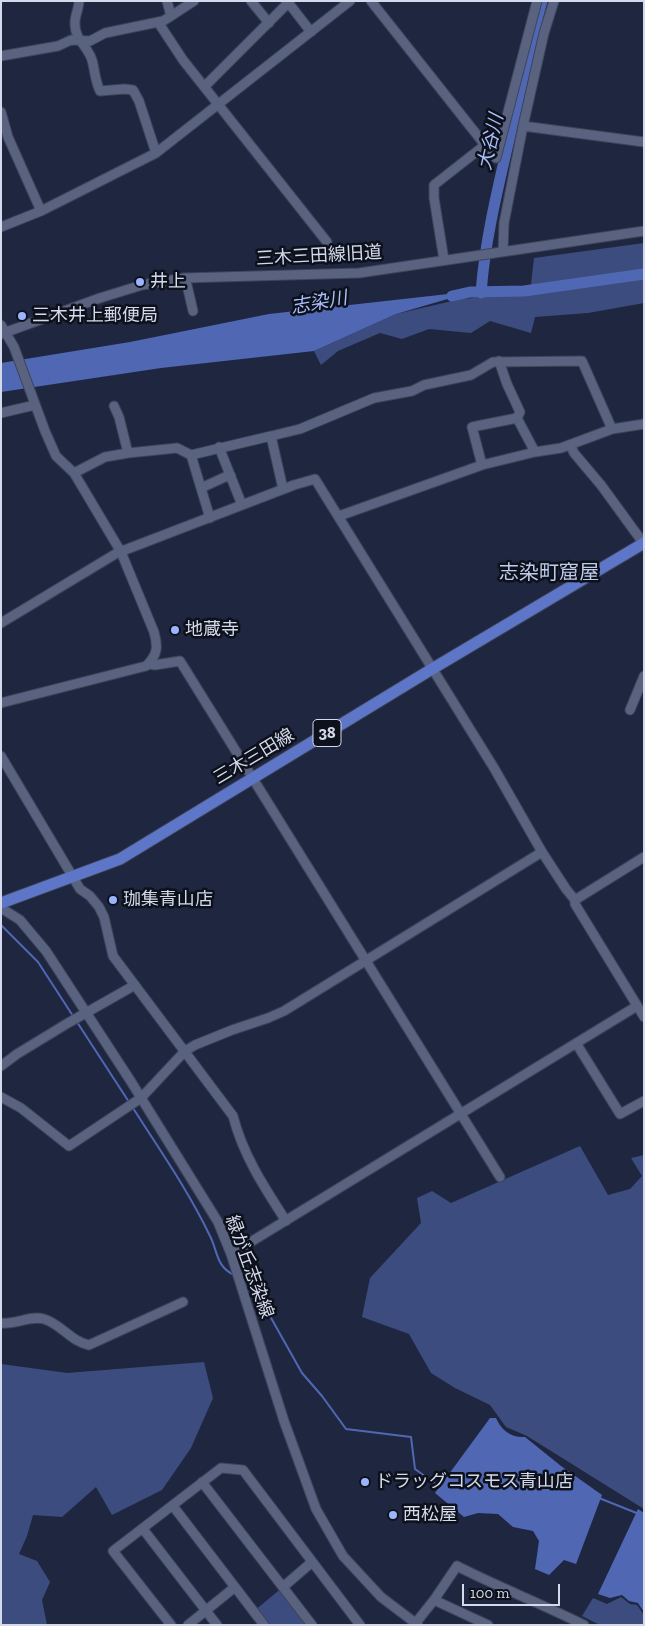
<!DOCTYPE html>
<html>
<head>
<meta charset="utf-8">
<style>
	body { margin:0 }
	#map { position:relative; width:645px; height:1626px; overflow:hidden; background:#1f2740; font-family:"Zilla Slab",serif }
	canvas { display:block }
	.frame { position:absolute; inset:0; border:2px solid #d4daeb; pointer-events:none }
	.scale { position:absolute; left:462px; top:1584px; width:98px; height:22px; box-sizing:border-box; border:2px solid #d4daeb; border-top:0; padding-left:6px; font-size:15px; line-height:18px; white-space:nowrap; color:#d4daeb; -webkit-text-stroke:4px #0d111c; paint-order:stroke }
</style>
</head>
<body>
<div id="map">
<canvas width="645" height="1626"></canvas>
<div class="frame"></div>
<div class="scale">100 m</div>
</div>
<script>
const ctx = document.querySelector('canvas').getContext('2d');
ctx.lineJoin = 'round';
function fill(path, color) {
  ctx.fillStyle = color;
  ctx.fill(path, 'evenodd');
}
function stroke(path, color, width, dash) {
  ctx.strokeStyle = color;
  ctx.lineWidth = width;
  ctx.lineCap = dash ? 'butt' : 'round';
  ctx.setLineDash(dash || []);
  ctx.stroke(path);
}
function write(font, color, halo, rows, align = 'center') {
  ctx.font = font + ' "Zilla Slab","Noto Sans JP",serif';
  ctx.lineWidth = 5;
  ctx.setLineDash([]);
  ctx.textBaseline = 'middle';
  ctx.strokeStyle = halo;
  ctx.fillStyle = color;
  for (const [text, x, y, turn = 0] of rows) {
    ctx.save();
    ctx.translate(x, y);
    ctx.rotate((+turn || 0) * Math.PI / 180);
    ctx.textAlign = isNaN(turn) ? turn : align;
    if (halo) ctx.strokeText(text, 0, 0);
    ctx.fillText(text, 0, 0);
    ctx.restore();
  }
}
const green = new Path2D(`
	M 644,243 L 644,303 L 588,313 L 535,317 L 531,333 L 490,321 L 471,333 L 429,329 L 402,339 L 380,333 L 338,351 L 321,365 L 314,351 L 396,314 L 461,299 L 530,293 L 534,258 Z
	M 580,1146 L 608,1195 L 630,1189 L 642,1176 L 631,1158 L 644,1155 L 644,1509 L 527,1436 L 506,1427 L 490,1405 L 455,1388 L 431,1373 L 409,1334 L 362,1317 L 370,1278 L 421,1223 L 417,1198 L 432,1191 L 451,1203 Z
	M 204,1362 L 213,1398 L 191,1448 L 162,1490 L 112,1515 L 96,1487 L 62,1517 L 33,1515 L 27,1536 L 19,1554 L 37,1561 L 50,1582 L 42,1600 L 47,1625 L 1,1625 L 1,1364 L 67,1373 Z
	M 283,1587 L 312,1625 L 264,1625 L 254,1611 Z
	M 621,1597 L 630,1604 L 637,1605 L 644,1615 L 644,1625 L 600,1625 L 582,1616 L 593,1598 L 607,1604 Z`);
const water = new Path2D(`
	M 475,291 L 396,314 L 314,351 L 161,368 L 1,392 L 1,363 L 130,342 L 269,314 Z
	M 490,1418 L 496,1418 C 501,1430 511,1438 525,1437 L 561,1466 L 602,1495 L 576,1564 L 564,1560 L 549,1575 L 535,1569 L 539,1541 L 533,1531 L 513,1527 L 498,1514 L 478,1513 L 464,1517 L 435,1493 Z
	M 638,1509 L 644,1513 L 644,1612 L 638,1603 L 629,1601 L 622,1595 L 610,1598 L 598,1594 Z`);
const stream = new Path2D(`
	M 1,925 L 38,962 L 73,1016
	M 77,1022 L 129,1102
	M 133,1108 C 159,1149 188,1190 209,1234 C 218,1250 215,1266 234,1275
	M 242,1280 L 249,1283 L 257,1293 L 302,1373 L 322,1396 L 346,1429 L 411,1437 L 415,1469 L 440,1487
	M 599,1498 L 639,1514`);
const river = new Path2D(`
	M 481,293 C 485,238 499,184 511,131 C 521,88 530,44 542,1
	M 452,296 L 470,292 L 524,291 L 644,274`);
const minor = new Path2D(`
	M 79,1 C 79,9 74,17 75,25 C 75,39 88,47 92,60 C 95,71 95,81 100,91 L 124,89 L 133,90 L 139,101 L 156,153
	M 251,1 L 269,23
	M 287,1 L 311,32
	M 371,1 L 485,145 L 434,185 L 434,198 L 444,260
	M 554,1 L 544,33 L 523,126 L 644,142
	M 171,16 L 194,1
	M 158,22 L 183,60 L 327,242
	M 1,56 L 58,46 L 71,40 L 90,41 L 105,33 L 163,21 L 171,16 L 167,1
	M 205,86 L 288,3 L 286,1
	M 1,112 L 8,137 L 41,211
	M 485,145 L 496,158 L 537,1
	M 1,227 L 41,211 L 156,153 L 350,1
	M 503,251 L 504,223 L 523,126
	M 184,278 L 187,285 L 193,311
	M 1,325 L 14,347 L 45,431 L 56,456 L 74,473 L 121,552 L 154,632 C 158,646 158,655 146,666 L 1,703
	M 1,334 L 100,298 L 142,285 L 184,278 L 359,273 L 644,231
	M 499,361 L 507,384 L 520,412 L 517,418 L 535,452
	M 114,406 L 119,417 L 128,453
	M 1,413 L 35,405
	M 571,446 L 574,453 L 601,485 L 644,544
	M 219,447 L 242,505
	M 191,455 L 271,436
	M 482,465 L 472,427 L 517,418
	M 74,473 L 105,457 L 128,453 L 177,448 L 191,455 L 210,518
	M 201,488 L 225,477 L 231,476
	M 283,489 L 271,436 L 300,429 L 374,398 L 412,391 L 424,385 L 471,375 L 493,362 L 582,361 L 612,429
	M 339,516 L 482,465 L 535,452 L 561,448 L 612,429 L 644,424
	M 1,623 L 117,553 L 294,485 L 315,479 L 494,768 L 542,852 L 566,889 L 575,900 L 575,904 L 644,1017
	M 149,664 L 155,665 L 180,661 L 500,1177
	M 630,710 L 644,676
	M 1,756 L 80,889 L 90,896 L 99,907 L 104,917 L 113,956 L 233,1116 C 243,1155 264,1187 286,1221
	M 575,900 L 644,857
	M 1,908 L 20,920 L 46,951 L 130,1080 L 218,1222 L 231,1254 L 284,1421 L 316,1509 L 343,1556 L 381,1597 L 418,1625
	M 576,1043 L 620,1114 L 644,1101
	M 1,1066 L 17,1054 L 68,1023 L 135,985
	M 1,1097 L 21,1108 L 69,1146 L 141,1098 L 185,1051 L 195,1045 L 232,1030 L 268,1018 L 284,1011 L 542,852
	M 231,1254 L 637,1006
	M 1,1323 C 16,1325 30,1315 44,1319 C 61,1324 70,1341 89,1345 L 183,1302
	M 202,1482 L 312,1625
	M 173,1506 L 264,1625
	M 143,1529 L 217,1625
	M 283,1587 L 312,1562
	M 434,1600 L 488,1625
	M 171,1625 L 113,1551 L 221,1468 L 243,1470 L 360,1625
	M 188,1625 L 235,1587
	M 414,1625 L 434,1600 L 457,1566 C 498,1587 542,1604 584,1625`);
const major = new Path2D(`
	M 1,903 L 120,859 L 432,669 L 644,543`);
const markers = [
	[140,282,5,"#9bb4fd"],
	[22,316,5,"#9bb4fd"],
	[175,630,5,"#9bb4fd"],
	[113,900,5,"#9bb4fd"],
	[365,1482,5,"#9bb4fd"],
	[393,1515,5,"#9bb4fd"]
];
const shields = [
	[327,733,28]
];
const shieldNames = [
	["38",327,733]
];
const streetNames = [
	["三木三田線旧道",319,256,-3],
	["三木三田線",254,757,-31],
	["緑が丘志染線",249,1267,70]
];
const poiNames = [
	["井上",150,282],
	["三木井上郵便局",32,316],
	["地蔵寺",185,630],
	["珈集青山店",123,900],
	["ドラッグコスモス青山店",375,1482],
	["西松屋",403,1515]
];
const waterNames = [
	["大谷川",491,142,-77],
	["志染川",319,303,-10]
];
const quarterNames = [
	["志染町窟屋",549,573]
];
fill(green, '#3c4c7e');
fill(water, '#5068b4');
stroke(stream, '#5068b4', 2);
stroke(river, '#5068b4', 11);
stroke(minor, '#3e4459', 11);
stroke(major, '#3e4459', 13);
stroke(minor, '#596380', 9);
stroke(major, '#5e76c7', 11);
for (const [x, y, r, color] of markers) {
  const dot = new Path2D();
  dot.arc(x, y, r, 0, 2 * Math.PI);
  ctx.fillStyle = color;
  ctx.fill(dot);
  stroke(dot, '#0d111c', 2);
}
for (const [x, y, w] of shields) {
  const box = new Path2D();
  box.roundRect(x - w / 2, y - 13.5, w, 27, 4);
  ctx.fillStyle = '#0d111c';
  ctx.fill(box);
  stroke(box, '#d4daeb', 1);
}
write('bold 16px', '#d4daeb', null, shieldNames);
write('18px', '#d4daeb', '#0d111c', streetNames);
write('18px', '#d4daeb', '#0d111c', poiNames, 'left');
write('italic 19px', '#a9bffd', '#0d111c', waterNames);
write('20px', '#becbeb', '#0d111c', quarterNames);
</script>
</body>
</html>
